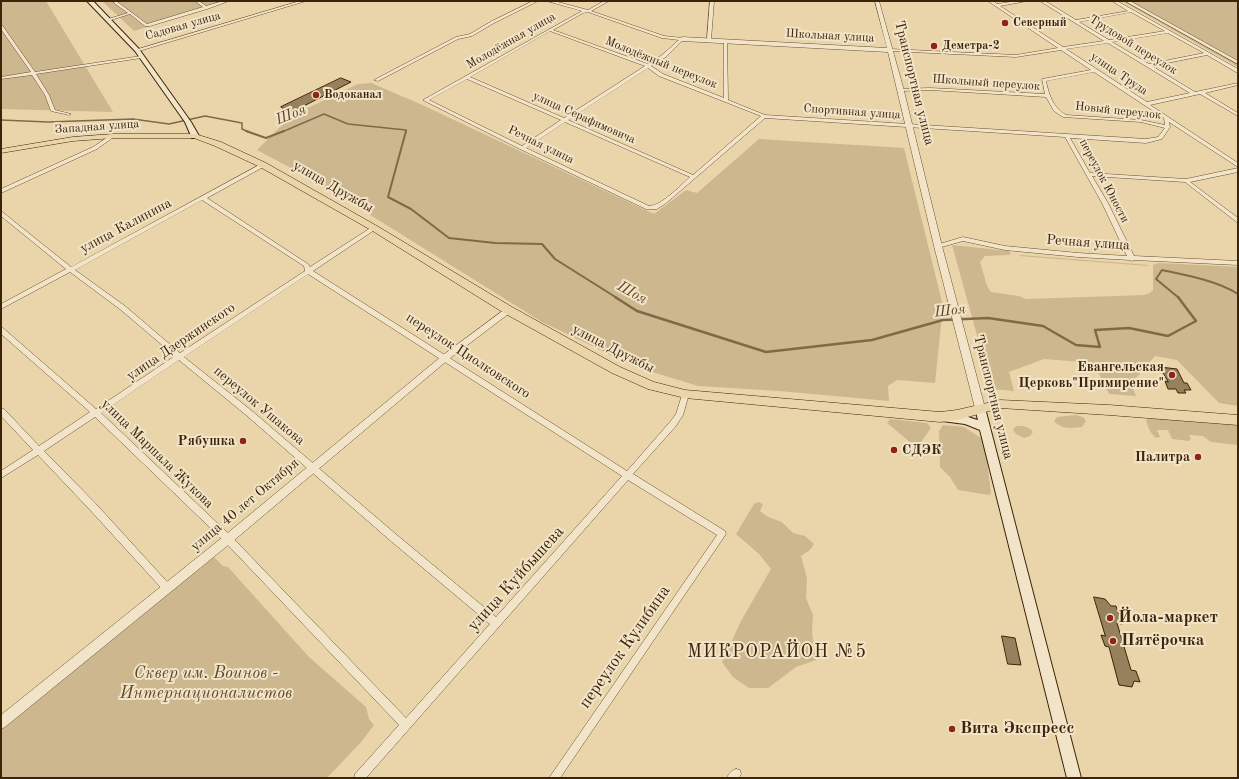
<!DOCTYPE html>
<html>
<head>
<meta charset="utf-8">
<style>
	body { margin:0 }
	#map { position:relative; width:1239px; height:779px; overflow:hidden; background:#ead5ab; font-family:"Old Standard TT",serif }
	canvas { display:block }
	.frame { position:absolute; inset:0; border:2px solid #3d2307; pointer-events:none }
</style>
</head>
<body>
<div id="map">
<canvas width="1239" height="779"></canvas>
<div class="frame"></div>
</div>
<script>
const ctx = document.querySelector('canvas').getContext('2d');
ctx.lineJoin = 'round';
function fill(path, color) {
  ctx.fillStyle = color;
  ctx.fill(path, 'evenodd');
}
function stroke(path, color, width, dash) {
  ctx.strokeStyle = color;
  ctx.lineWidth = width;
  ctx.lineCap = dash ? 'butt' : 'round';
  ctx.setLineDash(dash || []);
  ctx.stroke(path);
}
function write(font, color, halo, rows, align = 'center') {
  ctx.font = font + ' "Old Standard TT",serif';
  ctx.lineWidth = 4;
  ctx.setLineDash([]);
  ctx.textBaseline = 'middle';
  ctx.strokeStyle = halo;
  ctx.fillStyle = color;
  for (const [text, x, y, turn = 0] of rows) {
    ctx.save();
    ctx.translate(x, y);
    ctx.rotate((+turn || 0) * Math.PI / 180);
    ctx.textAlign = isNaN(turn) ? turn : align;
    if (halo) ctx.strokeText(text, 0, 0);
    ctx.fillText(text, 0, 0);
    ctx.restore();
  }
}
const green = new Path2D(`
	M 1,1 L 46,1 L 113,112 L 1,109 Z
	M 102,1 L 230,1 L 134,31 Z
	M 1122,1 L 1238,1 L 1238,67 L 1226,60 Z
	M 371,83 L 418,103 L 654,214 L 686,190 L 697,193 L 759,139 L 904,148 L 943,306 L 935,383 L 897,380 L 888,386 L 889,401 L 779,391 L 698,386 L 636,367 L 542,322 L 319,183 L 257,150 L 291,116 L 358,84 Z
	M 952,245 L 1009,251 L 1011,254 L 1008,255 L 985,256 L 980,262 L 987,286 L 991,292 L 1019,296 L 1026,299 L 1144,295 L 1150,293 L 1153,290 L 1153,265 L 1159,263 L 1238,267 L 1238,406 L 1219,403 L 1177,360 L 1155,356 L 1131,384 L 1136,396 L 1109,394 L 1098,372 L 1091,366 L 1082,362 L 1044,359 L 1009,372 L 1014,391 L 992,389 Z
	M 1021,255 L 1149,265 L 1148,266 L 1019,256 Z
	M 1076,415 L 1083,417 L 1086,421 L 1082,427 C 1072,428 1062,430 1054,421 L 1057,417 Z
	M 1149,418 L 1238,425 L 1238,445 L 1211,442 L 1203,436 L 1189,435 L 1191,439 L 1189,441 L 1172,439 L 1168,430 L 1157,430 L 1160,437 L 1156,438 C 1150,433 1148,427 1146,420 Z
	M 890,419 L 927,423 L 931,428 L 917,448 L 887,423 Z
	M 943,425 L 964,427 L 981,438 L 987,460 L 991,493 L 989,495 L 958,490 L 950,477 L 940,467 L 939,431 Z
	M 1016,426 C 1023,426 1029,426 1033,432 L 1030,436 L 1024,438 L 1016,434 L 1013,430 Z
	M 758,502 L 763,504 L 760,511 L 768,517 L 782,522 L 793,533 L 805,536 L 814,544 L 810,550 L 801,556 L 807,578 L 806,598 L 813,615 L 812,633 L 816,660 L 796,667 L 768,688 L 749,688 L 733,677 L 722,662 L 741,621 L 771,569 L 759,554 L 736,534 L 754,504 Z
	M 214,557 L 223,566 L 228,567 L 309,657 L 366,707 L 369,719 L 374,725 L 362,741 L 327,778 L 1,778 L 1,723 Z`);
const streamFar2 = new Path2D(`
	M 1,120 L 48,122 L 133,119 L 169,124 L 205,116 L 242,123 L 242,129 L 249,132
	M 282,132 L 324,114 L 348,124 L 406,130 L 406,132`);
const streamFar1 = new Path2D(`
	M 246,131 L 266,138 L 284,131
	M 406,131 L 388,197 L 411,209 L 449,238 L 495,243 L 542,244 L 555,259 L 617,298
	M 1179,298 L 1156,279 L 1162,270 C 1186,275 1218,281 1238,294`);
const stream = new Path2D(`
	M 615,297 L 637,311 L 766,352 L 872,340 L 943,320 L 988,318 L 1043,326 L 1076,345 L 1100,347 L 1095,330 L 1129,328 L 1168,336 L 1196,321 L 1178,297`);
const building = new Path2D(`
	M 341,78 L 351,82 L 290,113 L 281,107 Z
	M 1160,367 L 1177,369 L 1184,383 L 1187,383 L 1191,390 L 1184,390 L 1186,393 L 1178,393 L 1176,389 L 1168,389 L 1165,381 L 1168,382 Z
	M 1094,597 L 1105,599 L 1111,606 L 1116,606 L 1122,624 L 1117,623 L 1131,670 L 1136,671 L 1140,682 L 1134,681 L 1132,687 L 1119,685 L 1109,647 L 1105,646 L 1101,635 L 1105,636 Z
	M 1002,636 L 1015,638 L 1021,665 L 1008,664 Z`);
const minor = new Path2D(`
	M 114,1 L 116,1 L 147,24 L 203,7 L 195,1 L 199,1 L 206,6 L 223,1 L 229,1 L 207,9 L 150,26 L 145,26 L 130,14 L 108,21 L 108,19 L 128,13 L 114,3 Z
	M 300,1 L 306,1 L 139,51 L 135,50 Z
	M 533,1 L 538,1 L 494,23 L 472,36 L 458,39 L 378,81 L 374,80 L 456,37 L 470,34 L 492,21 Z
	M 547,1 L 554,1 L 588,10 L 604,1 L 609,1 L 591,11 L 664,36 L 683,38 L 683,40 L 666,57 L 651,66 L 663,74 L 724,98 L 724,41 L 727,40 L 728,100 L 765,115 L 1146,139 L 1158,137 L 1165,128 L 1141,122 L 1063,117 L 1054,111 L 1046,97 L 930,90 L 900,91 L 898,90 L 900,89 L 930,88 L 1045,94 L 1042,79 L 1091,70 L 1061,50 L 1016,57 L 890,51 L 888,50 L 890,49 L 1016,55 L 1058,48 L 988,1 L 993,1 L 997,4 L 1017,1 L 1027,1 L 1000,6 L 1063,47 L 1104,41 L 1040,1 L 1045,1 L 1076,20 L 1128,11 L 1112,1 L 1117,1 L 1238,69 L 1238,72 L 1236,72 L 1207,55 L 1152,66 L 1195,92 L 1238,83 L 1238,85 L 1205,93 L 1238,113 L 1238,116 L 1200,94 L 1150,105 L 1238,163 L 1238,167 L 1169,122 L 1170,127 L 1162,139 L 1146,143 L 1070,138 L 1090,173 L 1186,179 L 1238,168 L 1238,172 L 1190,182 L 1238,218 L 1238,223 L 1185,182 L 1092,176 L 1108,203 L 1134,256 L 1238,261 L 1238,265 L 1134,260 L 1132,261 L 1130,260 L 1078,257 L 1005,250 L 963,241 L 938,248 L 936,247 L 936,245 L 963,237 L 1005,246 L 1078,253 L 1127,256 L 1102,203 L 1065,137 L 765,118 L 665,204 L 657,209 L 646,209 L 520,149 L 423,100 L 582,11 ZM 588,12 L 662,38 L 679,40 L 662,55 L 648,64 L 553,30 L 583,13 ZM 1131,12 L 1165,31 L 1109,40 L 1079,22 ZM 550,31 L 645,66 L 564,118 L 470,77 ZM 1168,33 L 1204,53 L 1149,64 L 1112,42 ZM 1108,43 L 1190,93 L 1147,102 L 1066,49 ZM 648,68 L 659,76 L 761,116 L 693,175 L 568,120 ZM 1094,72 L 1164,118 L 1165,125 L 1141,120 L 1066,115 C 1053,108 1049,95 1046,81 ZM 467,79 L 561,120 L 522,146 L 429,100 ZM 565,122 L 690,177 C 680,186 661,206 649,206 L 526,148 Z
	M 710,1 L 714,1 L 711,40 L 709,41 L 707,40 Z
	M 1125,1 L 1130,1 L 1238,61 L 1238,64 Z
	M 1,25 L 2,25 L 35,72 L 141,56 L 143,57 L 141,58 L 36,74 L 49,95 L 55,110 L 71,114 L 69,115 L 51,111 L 45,95 L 32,75 L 1,79 L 1,77 L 31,72 L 1,29 Z
	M 111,135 L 115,136 L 97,149 L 1,193 L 1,189 L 93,147 Z
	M 263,163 L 265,164 L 265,166 L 207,198 L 308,264 L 310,267 L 372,227 L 376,227 L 376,229 L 313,271 L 627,471 L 670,422 L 676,414 L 683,392 L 687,392 L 689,394 L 683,415 L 676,426 L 633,474 L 725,531 L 726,534 L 560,778 L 549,778 L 717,535 L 628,480 L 366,778 L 354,778 L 355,774 L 399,725 L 225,542 L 95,417 L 44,451 L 97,505 L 170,585 L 171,588 L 170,591 L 167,592 L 164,591 L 91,511 L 38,455 L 1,478 L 1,471 L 33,450 L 1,416 L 1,408 L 4,409 L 39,446 L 90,412 L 1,334 L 1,328 L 3,328 L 96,409 L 175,356 L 121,310 L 70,272 L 1,309 L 1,304 L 66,269 L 1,216 L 1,211 L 71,267 ZM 202,200 L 304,266 L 305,271 L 180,353 L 125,306 L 75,270 ZM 308,274 L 622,476 L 496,617 L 398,536 L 252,411 L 184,357 ZM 179,360 L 246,415 L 392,542 L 490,624 L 406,718 L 231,536 L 101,413 Z
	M 736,769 L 740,770 L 741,774 L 739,778 L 727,778 C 729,773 731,771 736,769 Z`);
const tertiary = new Path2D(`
	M 875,1 L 879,1 L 903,87 L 942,246 L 985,408 L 983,411 L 977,411 L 975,408 L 934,246 L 888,52 L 682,41 L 679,39 L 682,37 L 887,48 Z
	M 508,307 L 512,310 L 511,312 L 449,359 L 232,542 L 5,727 L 1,729 L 1,715 L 224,536 L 443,355 Z`);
const secondary = new Path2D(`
	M 87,1 L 93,1 L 139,49 L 191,122 L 199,136 L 198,138 L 192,138 L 185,122 L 135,51 Z
	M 980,404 L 984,405 L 985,408 L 1081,778 L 1067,778 L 980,430 L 965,424 L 942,421 L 941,418 L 942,415 C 953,411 968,417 978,420 L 975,408 L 976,405 Z`);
const primary = new Path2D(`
	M 113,134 L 195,134 L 221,142 L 266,163 L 377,226 L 512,307 L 620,367 L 654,382 L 685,390 L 940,412 L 957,410 L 1000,400 L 1109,405 L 1238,415 L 1238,425 L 1109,415 L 1000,408 L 957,420 L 940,422 L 685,398 L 648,389 L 612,373 L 504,313 L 371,230 L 260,167 L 215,146 L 194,138 L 113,138 L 73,141 L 1,153 L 1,149 L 73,137 Z`);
const markers = [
	[1005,23,4,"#8f2418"],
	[934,46,4,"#8f2418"],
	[316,95,4,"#8f2418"],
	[1172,375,4,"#8f2418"],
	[243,441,4,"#8f2418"],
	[894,450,4,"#8f2418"],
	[1198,457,4,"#8f2418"],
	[1110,618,4,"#8f2418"],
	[1113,641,4,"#8f2418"],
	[952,729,4,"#8f2418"]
];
const farPoinames = [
	["Северный",1013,23],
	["Деметра-2",942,46],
	["Водоканал",324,95]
];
const farStreetnames = [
	["Садовая улица",183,26,-16],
	["Школьная улица",830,36,3],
	["Молодёжная улица",511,41,-30],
	["Трудовой переулок",1133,45,32],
	["Молодёжный переулок",661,63,22],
	["улица Труда",1119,74,34],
	["Школьный переулок",986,83,4],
	["Новый переулок",1118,111,6],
	["Спортивная улица",852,112,4],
	["улица Серафимовича",584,118,24],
	["Западная улица",97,127,-4],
	["Речная улица",541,145,26],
	["переулок Юности",1104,181,62]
];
const streetNames = [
	["Транспортная улица",914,83,76],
	["улица Дружбы",333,187,30],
	["улица Калинина",126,226,-28],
	["Речная улица",1088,243,4],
	["улица Дзержинского",181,342,-34],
	["улица Дружбы",613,349,27],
	["переулок Циолковского",468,356,33],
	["Транспортная улица",993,397,76],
	["переулок Ушакова",259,406,40],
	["улица Маршала Жукова",157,454,44],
	["улица 40 лет Октября",245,505,-40]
];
const poiNames = [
	["Евангельская",1164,367],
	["Церковь\"Примирение\"",1164,383],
	["Рябушка",235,441],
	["СДЭК",902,450,"left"],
	["Палитра",1190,457]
];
const waterNames = [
	["Шоя",291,115,-22],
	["Шоя",632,293,29],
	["Шоя",950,311,-7]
];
const nearStreetnames = [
	["улица Куйбышева",516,579,-48],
	["переулок Кулибина",625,647,-55]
];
const nearPoinames = [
	["Йола-маркет",1118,618],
	["Пятёрочка",1121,641],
	["Вита Экспресс",960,729]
];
const nearParknames = [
	["Сквер им. Воинов -",206,674],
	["Интернационалистов",206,694]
];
const nearNeighbourhoodnames = [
	["МИКРОРАЙОН №5",777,652]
];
fill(green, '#cdb78f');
stroke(streamFar2, '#816948', 1.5);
stroke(streamFar1, '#816948', 2);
stroke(stream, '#816948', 2.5);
fill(building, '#97805c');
stroke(building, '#3d2307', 1);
stroke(minor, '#685030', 1);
stroke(tertiary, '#685030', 1);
stroke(secondary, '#3d2307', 2);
stroke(primary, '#3d2307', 1);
fill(minor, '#f1e4c8');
fill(tertiary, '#f1e4c8');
fill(secondary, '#f1e4c8');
fill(primary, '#ead5ab');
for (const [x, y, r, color] of markers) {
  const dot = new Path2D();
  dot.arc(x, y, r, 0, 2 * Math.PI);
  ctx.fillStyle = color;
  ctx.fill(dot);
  stroke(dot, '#f1e4c8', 1.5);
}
write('bold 12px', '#3d2307', '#f1e4c8', farPoinames, 'left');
write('12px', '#3d2307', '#f1e4c8', farStreetnames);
write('14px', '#3d2307', '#f1e4c8', streetNames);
write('bold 14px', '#3d2307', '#f1e4c8', poiNames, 'right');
write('italic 15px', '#5f4627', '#f1e4c8', waterNames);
write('17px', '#3d2307', '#f1e4c8', nearStreetnames);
write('bold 17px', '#3d2307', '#f1e4c8', nearPoinames, 'left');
write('italic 17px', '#614829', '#f1e4c8', nearParknames);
ctx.letterSpacing = '1px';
write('18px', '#3d2307', '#f1e4c8', nearNeighbourhoodnames);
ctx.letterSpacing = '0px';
</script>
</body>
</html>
